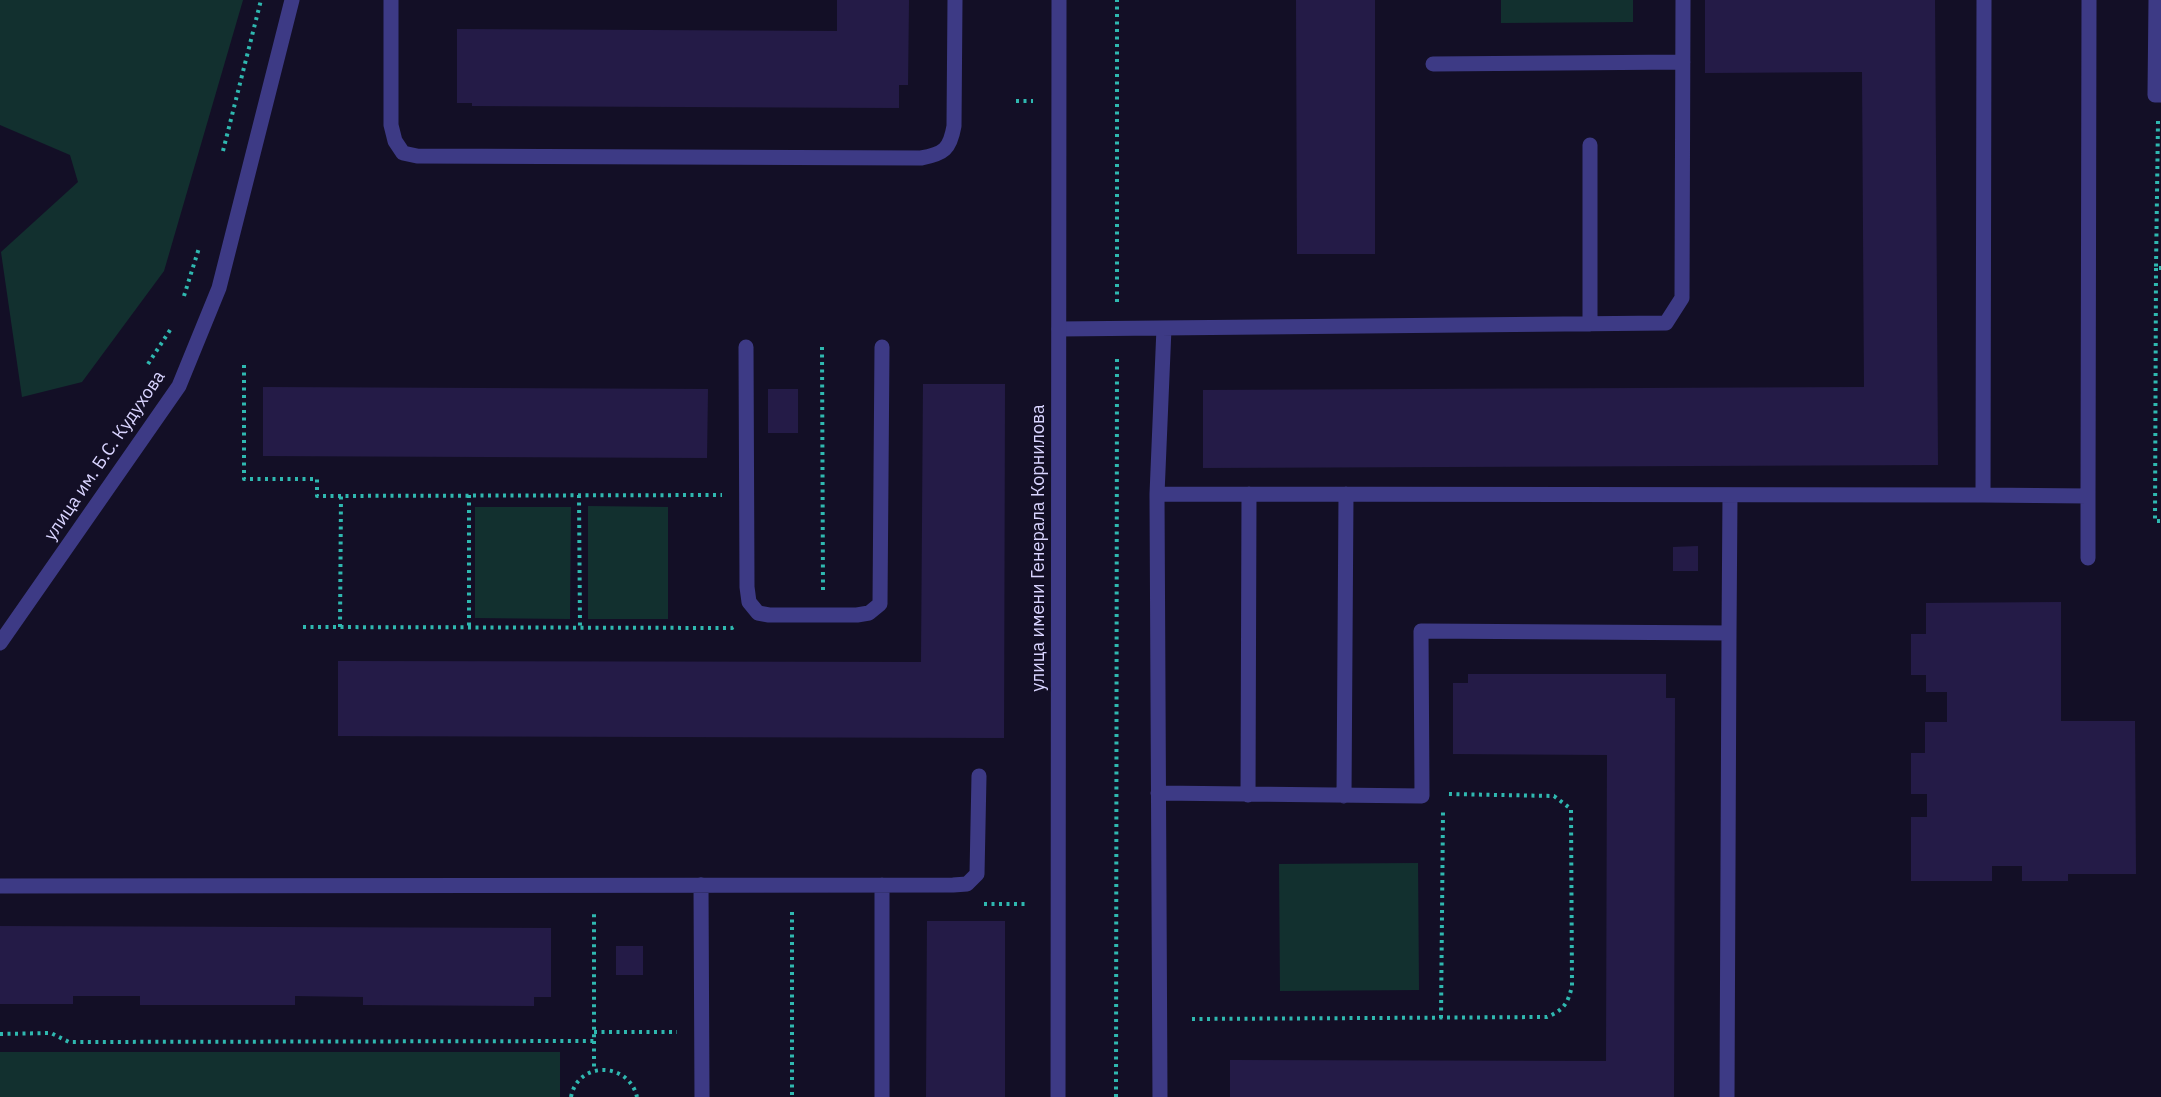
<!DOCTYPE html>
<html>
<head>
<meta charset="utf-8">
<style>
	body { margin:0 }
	canvas { display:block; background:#130f26 }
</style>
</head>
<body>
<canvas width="2161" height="1097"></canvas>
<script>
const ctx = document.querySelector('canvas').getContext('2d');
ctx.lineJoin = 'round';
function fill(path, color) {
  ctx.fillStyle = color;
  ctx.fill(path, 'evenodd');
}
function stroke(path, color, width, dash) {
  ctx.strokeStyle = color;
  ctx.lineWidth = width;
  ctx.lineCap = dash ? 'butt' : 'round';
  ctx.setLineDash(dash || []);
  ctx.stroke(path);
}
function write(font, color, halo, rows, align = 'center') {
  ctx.font = font + ' "IBM Plex Sans",sans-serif';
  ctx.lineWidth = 5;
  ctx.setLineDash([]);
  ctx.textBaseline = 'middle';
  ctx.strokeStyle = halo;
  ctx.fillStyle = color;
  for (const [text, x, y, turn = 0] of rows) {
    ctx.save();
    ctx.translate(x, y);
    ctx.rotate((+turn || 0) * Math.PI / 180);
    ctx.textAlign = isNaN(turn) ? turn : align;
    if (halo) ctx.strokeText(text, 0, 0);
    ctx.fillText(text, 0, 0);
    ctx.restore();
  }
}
const green = new Path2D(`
	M 0,0 L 243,0 L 164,271 L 82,382 L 22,397 L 1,252 L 78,182 L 70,155 L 0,125 Z
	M 1501,0 L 1633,0 L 1633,22 L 1501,23 Z
	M 588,506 L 668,507 L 668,619 L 588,619 Z
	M 475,507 L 571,507 L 570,619 L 475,618 Z
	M 1418,863 L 1419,990 L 1280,991 L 1279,864 Z
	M 0,1052 L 560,1052 L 560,1097 L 0,1097 Z`);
const building = new Path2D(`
	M 837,0 L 909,0 L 908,85 L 899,85 L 899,108 L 472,106 L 472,103 L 457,103 L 457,29 L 837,31 Z
	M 1296,0 L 1375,0 L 1375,254 L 1297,254 Z
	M 1705,0 L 1935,0 L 1938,465 L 1203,468 L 1203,390 L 1864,387 L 1862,72 L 1705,73 Z
	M 923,384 L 1005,384 L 1004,738 L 338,736 L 338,661 L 921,662 Z
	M 263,387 L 708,389 L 707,458 L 263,456 Z
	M 768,389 L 798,389 L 798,433 L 768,433 Z
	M 1698,546 L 1698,571 L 1673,571 L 1673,547 Z
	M 2061,602 L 2061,721 L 2135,721 L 2136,874 L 2068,874 L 2068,881 L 2022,881 L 2022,866 L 1992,866 L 1992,881 L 1911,881 L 1911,817 L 1927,817 L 1927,794 L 1911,794 L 1911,753 L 1925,753 L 1925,722 L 1947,722 L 1947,692 L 1926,692 L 1926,675 L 1911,675 L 1911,634 L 1926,634 L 1926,603 Z
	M 1468,674 L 1666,674 L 1666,698 L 1675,698 L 1674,1097 L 1230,1097 L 1230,1060 L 1606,1061 L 1607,755 L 1453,754 L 1453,683 L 1468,683 Z
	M 927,921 L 1005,921 L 1005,1097 L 926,1097 Z
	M 0,926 L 551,928 L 551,997 L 534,997 L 534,1006 L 363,1005 L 363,997 L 295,996 L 295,1005 L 140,1005 L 140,996 L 73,996 L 73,1004 L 0,1004 Z
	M 616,946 L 643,946 L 643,975 L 616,975 Z`);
const path = new Path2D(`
	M 1016,101 L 1033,101
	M 2158,121 L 2156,268 L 2161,268
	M 223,151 L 261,0
	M 2156,268 L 2155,521 L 2161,521
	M 184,296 L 199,248
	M 1117,302 L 1117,0
	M 822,347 L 823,590
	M 148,364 L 172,327
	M 244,365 L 244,479 L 317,479 L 317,496 L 722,495
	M 469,495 L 469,627
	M 579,495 L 580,628
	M 303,627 L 732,628 L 736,626
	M 340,627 L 341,496
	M 984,904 L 1029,904
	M 792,912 L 792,1097
	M 1441,1018 L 1443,811
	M 1192,1019 L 1547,1017 C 1564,1010 1568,1003 1572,986 L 1571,809 L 1554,796 L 1447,794
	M 594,1032 L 677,1032
	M 0,1034 L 51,1033 L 69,1042 L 594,1041 L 594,912
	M 594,1041 L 594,1070
	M 571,1097 C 578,1060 629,1062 637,1097
	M 1116,1097 L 1117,355`);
const service = new Path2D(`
	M 391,0 L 391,125 L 395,141 L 403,153 L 417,156 L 921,158 C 944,154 950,149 954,126 L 955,0
	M 2156,0 L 2155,95 L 2161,95
	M 1433,64 L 1683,62
	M 1590,145 L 1590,324
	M 1059,329 L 1666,323 L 1682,298 L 1683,0
	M 746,347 L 747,587 L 749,602 L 758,613 L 769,615 L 857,615 L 869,613 L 880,604 L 882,347
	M 1157,494 L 1983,495 L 1984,0
	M 1983,495 L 2088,496 L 2089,0
	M 2088,558 L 2088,496
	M 1729,633 L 1730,495
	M 1158,793 L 1422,796 L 1421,631 L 1729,633 L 1727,1097
	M 1248,795 L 1249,494
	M 1344,796 L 1346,494
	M 701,885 L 702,1097
	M 882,885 L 882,1097
	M 0,886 L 953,885 L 967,884 L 977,874 L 979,776
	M 1160,1097 L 1157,494 L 1164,328`);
const minor = new Path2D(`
	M 0,643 L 179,386 L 219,288 L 292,0
	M 1058,1097 L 1059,0`);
const streetNames = [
	["улица им. Б.С. Кудухова",105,456,-56],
	["улица имени Генерала Корнилова",1039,548,-90]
];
fill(green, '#12302f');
fill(building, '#241b47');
stroke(path, '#2fb8b0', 4, [3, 4.5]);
stroke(service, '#3d3a85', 15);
stroke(minor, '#3d3a85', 15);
write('18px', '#d9d4ff', '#130f26', streetNames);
</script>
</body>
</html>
